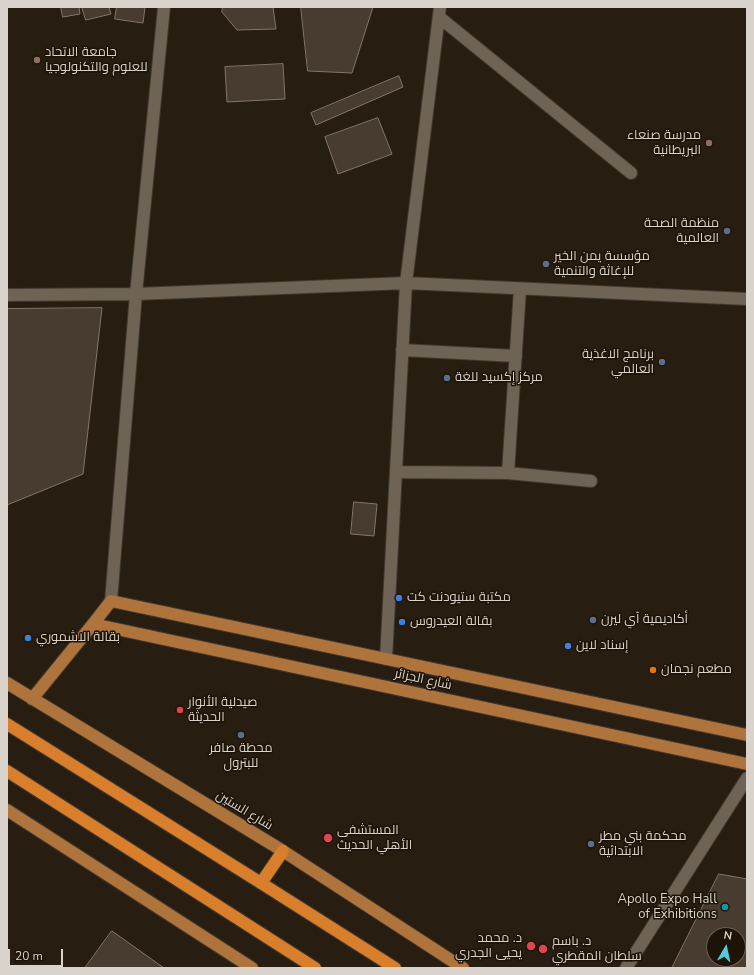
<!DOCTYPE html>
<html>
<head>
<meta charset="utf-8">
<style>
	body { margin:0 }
	#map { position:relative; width:754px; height:975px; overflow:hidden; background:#271d10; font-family:"Nunito Sans",sans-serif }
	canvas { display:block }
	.frame { position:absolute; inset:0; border:8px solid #dad3cb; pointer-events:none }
	.north { position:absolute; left:706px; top:927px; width:40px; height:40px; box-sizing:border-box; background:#1d1407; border:1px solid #696055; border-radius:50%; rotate:9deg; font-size:11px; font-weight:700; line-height:16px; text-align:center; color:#dad3cb }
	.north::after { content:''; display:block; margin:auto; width:14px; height:18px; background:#53cbdb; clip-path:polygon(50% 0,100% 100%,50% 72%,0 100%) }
	.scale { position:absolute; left:8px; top:949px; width:55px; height:18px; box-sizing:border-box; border:2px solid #dad3cb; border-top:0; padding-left:5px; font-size:12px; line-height:14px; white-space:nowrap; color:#dad3cb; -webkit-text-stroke:3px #1d1407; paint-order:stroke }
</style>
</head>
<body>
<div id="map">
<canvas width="754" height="975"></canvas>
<div class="frame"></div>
<div class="north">N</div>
<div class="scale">20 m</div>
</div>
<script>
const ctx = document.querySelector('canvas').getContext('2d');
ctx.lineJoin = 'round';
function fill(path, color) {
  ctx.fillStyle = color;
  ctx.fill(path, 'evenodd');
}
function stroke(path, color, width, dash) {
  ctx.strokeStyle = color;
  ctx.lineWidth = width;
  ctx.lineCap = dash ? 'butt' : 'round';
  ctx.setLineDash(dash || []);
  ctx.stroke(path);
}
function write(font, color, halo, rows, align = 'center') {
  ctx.font = font + ' "Nunito Sans",Cairo,sans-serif';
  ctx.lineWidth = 3;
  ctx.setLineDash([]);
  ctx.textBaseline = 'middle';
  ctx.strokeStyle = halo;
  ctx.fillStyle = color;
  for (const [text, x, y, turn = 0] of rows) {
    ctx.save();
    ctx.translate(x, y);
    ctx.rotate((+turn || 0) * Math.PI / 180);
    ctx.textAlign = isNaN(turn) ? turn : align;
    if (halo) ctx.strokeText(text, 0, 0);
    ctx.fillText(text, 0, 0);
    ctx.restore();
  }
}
const building = new Path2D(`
	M 61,7 L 79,7 L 80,14 L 63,17 Z
	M 82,7 L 109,7 L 111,14 L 86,20 Z
	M 117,7 L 145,7 L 143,23 L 115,19 Z
	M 223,7 L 273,7 L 276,29 L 237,30 L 222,12 Z
	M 301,7 L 373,7 L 352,73 L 308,71 Z
	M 283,64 L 285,99 L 227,102 L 225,67 Z
	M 399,76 L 403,87 L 316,125 L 311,113 Z
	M 378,118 L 392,154 L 338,174 L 325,137 Z
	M 102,308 L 83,474 L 7,505 L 7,309 Z
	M 354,502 L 377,504 L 374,536 L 351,534 Z
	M 719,874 L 747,879 L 747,968 L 672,968 ZM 714,935 L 738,935 L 738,959 L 714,959 Z
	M 112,931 L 164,968 L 85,968 Z`);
const minor = new Path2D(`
	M 439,17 L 631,173
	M 7,295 L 136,294 L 406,283 L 747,299
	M 402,350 L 516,356
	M 396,472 L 508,473 L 591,481
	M 508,473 L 520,289
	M 111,601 L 136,294 L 164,7
	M 386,659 L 406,283 L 440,7
	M 626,968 L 747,778`);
const major = new Path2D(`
	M 93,624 L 747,764
	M 7,683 L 283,851 L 463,968
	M 32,699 L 93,624 L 111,601 L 747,735
	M 7,810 L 252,968`);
const highway = new Path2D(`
	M 7,724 L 261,883 L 395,968
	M 7,771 L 315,968
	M 261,883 L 283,851`);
const markers = [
	[37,60,4,"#8d6e63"],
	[709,143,4,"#8d6e63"],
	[727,231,4,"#5c6f8a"],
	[546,264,4,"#5c6f8a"],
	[662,362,4,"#5c6f8a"],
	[447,378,4,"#5c6f8a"],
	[399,598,4,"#3f7fe0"],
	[593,620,4,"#5c6f8a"],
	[402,622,4,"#3f7fe0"],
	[28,638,4,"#3f7fe0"],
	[568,646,4,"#3f7fe0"],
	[653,670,4,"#e8710a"],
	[180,710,4,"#e0444e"],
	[241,735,4,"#5c6f8a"],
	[328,838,5,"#e0444e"],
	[591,844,4,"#5c6f8a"],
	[725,907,4,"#0f9aa8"],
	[531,946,5,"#e0444e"],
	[543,949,5,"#e0444e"]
];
const poiNames = [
	["جامعة الاتحاد",45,53],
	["للعلوم والتكنولوجيا",45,68],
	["مدرسة صنعاء",701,136,"right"],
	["البريطانية",701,151,"right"],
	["منظمة الصحة",719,224,"right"],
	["العالمية",719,239,"right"],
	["مؤسسة يمن الخير",554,257],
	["للإغاثة والتنمية",554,272],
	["برنامج الاغذية",654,355,"right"],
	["العالمي",654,370,"right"],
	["مركز إكسيد للغة",455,378],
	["مكتبة ستيودنت كت",407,598],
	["أكاديمية آي ليرن",601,620],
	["بقالة العيدروس",410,622],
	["بقالة الاشموري",36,638],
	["إسناد لاين",576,646],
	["مطعم نجمان",661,670],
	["صيدلية الأنوار",188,703],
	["الحديثة",188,718],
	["محطة صافر",241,749,"center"],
	["للبترول",241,764,"center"],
	["المستشفى",337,831],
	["الأهلي الحديث",337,846],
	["محكمة بني مطر",599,837],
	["الابتدائية",599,852],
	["Apollo Expo Hall",717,900,"right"],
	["of Exhibitions",717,915,"right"],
	["د. محمد",522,939,"right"],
	["يحيى الجدري",522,954,"right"],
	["د. باسم",552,942],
	["سلطان المقطري",552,957]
];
const streetNames = [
	["شارع الجزائر",423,680,12],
	["شارع الستين",244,811,31]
];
fill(building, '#483b2f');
stroke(building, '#847668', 1);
stroke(minor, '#403831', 14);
stroke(major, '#403831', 14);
stroke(highway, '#403831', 14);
stroke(minor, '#6f6355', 12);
stroke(major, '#af743c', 12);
stroke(highway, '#d97f2c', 12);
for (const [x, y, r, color] of markers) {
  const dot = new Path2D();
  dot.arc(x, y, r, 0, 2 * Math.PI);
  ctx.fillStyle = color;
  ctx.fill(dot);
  stroke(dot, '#1d1407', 1.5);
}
write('13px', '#dad3cb', '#1d1407', poiNames, 'left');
write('13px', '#dad3cb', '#1d1407', streetNames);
</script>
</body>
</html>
